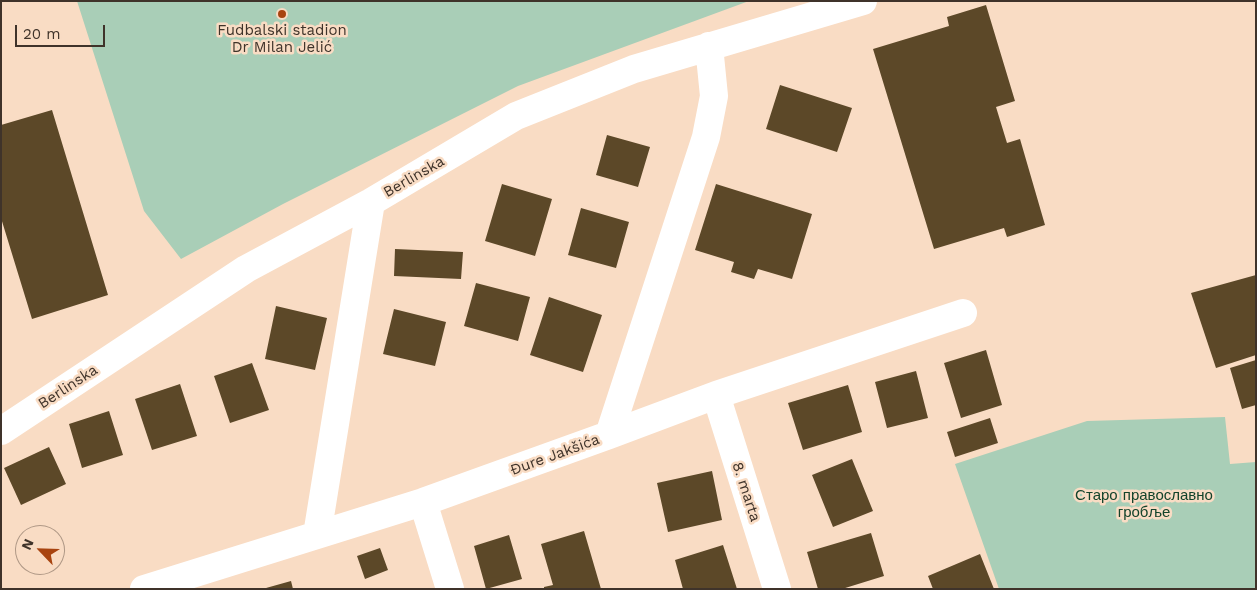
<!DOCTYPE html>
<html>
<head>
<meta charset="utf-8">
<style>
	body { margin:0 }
	#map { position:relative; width:1257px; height:590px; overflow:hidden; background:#f9dcc4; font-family:"Work Sans",sans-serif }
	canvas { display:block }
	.frame { position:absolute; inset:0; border:2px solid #3f332a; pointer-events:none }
	.north { position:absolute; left:15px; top:525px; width:50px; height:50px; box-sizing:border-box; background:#f9dcc4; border:1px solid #af9886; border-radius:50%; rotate:294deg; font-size:14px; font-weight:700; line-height:20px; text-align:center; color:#3f332a }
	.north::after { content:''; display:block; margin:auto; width:18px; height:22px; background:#a84410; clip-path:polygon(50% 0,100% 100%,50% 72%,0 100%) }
	.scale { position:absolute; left:15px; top:25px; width:90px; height:22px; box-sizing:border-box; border:2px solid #3f332a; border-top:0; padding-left:6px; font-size:15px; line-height:18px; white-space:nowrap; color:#3f332a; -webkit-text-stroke:4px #f9dcc4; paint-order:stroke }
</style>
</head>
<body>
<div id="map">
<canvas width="1257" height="590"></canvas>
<div class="frame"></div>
<div class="north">N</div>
<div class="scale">20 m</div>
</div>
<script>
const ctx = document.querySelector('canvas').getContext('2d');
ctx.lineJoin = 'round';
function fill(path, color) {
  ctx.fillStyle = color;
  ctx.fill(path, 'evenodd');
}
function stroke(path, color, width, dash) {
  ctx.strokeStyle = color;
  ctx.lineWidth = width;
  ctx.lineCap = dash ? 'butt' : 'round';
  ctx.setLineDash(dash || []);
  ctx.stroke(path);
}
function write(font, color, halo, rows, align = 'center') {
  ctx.font = font + ' "Work Sans",sans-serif';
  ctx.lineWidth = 5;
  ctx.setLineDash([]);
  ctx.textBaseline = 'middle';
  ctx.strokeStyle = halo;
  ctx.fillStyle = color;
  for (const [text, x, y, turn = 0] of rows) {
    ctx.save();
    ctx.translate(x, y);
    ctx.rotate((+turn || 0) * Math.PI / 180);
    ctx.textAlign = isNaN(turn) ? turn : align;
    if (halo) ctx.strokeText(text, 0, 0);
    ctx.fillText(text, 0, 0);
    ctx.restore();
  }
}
const green = new Path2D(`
	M 77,1 L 749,1 L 518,86 L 283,204 L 181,259 L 144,211 Z
	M 1225,417 L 1230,464 L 1256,462 L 1256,589 L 999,589 L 955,464 L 1087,421 Z`);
const building = new Path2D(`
	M 986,5 L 1015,101 L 996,107 L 1007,143 L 1020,139 L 1045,225 L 1007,237 L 1004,228 L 934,249 L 873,49 L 949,26 L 947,17 Z
	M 780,85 L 852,108 L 837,152 L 766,129 Z
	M 52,110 L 108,295 L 32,319 L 1,218 L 1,125 Z
	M 607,135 L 650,147 L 638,187 L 596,175 Z
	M 502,184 L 552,199 L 535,256 L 485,241 Z
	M 716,184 L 812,214 L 792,279 L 758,269 L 754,279 L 731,272 L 734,262 L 695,250 Z
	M 581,208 L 629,222 L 616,268 L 568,255 Z
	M 395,249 L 463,252 L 461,279 L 394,276 Z
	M 1256,275 L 1256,355 L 1216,368 L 1191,293 Z
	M 476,283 L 530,297 L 518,341 L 464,326 Z
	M 549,297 L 602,315 L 583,372 L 530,355 Z
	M 276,306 L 327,318 L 315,370 L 265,359 Z
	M 394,309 L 446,322 L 435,366 L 383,354 Z
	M 986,350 L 1002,405 L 961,418 L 944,363 Z
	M 1256,360 L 1256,405 L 1242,409 L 1230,368 Z
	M 252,363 L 269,410 L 230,423 L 214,376 Z
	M 916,371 L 928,418 L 887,428 L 875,382 Z
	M 180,384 L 197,436 L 152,450 L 135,399 Z
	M 848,385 L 862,432 L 803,450 L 788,403 Z
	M 109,411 L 123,455 L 82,468 L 69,424 Z
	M 990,418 L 998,443 L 955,457 L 947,432 Z
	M 49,447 L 66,484 L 21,505 L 4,468 Z
	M 852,459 L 873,511 L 833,527 L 812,475 Z
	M 712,471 L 722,520 L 668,532 L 657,483 Z
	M 584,531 L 601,589 L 544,589 L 544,587 L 553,585 L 541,544 Z
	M 871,533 L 884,576 L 842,589 L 818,589 L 807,552 Z
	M 509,535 L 522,579 L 486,589 L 474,546 Z
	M 723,545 L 737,589 L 683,589 L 675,560 Z
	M 380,548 L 388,570 L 365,579 L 357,556 Z
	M 980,554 L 994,589 L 933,589 L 928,576 Z
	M 291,581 L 293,589 L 266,589 L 266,588 Z`);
const street = new Path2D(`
	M 716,395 L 777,589
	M 1,431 L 246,269 L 371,202 L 516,116 L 634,69 L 863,1
	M 609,435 L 706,137 L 714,96 L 709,46
	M 423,502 L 450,589
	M 317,535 L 371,202
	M 144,589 L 423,502 L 609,435 L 716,395 L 963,313`);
const markers = [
	[282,14,5,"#a84410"]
];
const poiNames = [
	["Fudbalski stadion",282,31],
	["Dr Milan Jelić",282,48]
];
const streetNames = [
	["Berlinska",414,177,-30],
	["Berlinska",68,387,-33],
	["Đure Jakšića",555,455,-20],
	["8. marta",746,492,72]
];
const parkNames = [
	["Старо православно",1144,496],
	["гробље",1144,513]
];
fill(green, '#a9ceb7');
fill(building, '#5c4828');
stroke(street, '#fff', 28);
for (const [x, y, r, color] of markers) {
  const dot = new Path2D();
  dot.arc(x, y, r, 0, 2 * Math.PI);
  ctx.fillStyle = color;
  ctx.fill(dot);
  stroke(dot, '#f9dcc4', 2);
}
write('15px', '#3f332a', '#f9dcc4', poiNames);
write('15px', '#3f332a', '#f9dcc4', streetNames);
write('15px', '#13432b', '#f9dcc4', parkNames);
</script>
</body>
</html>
